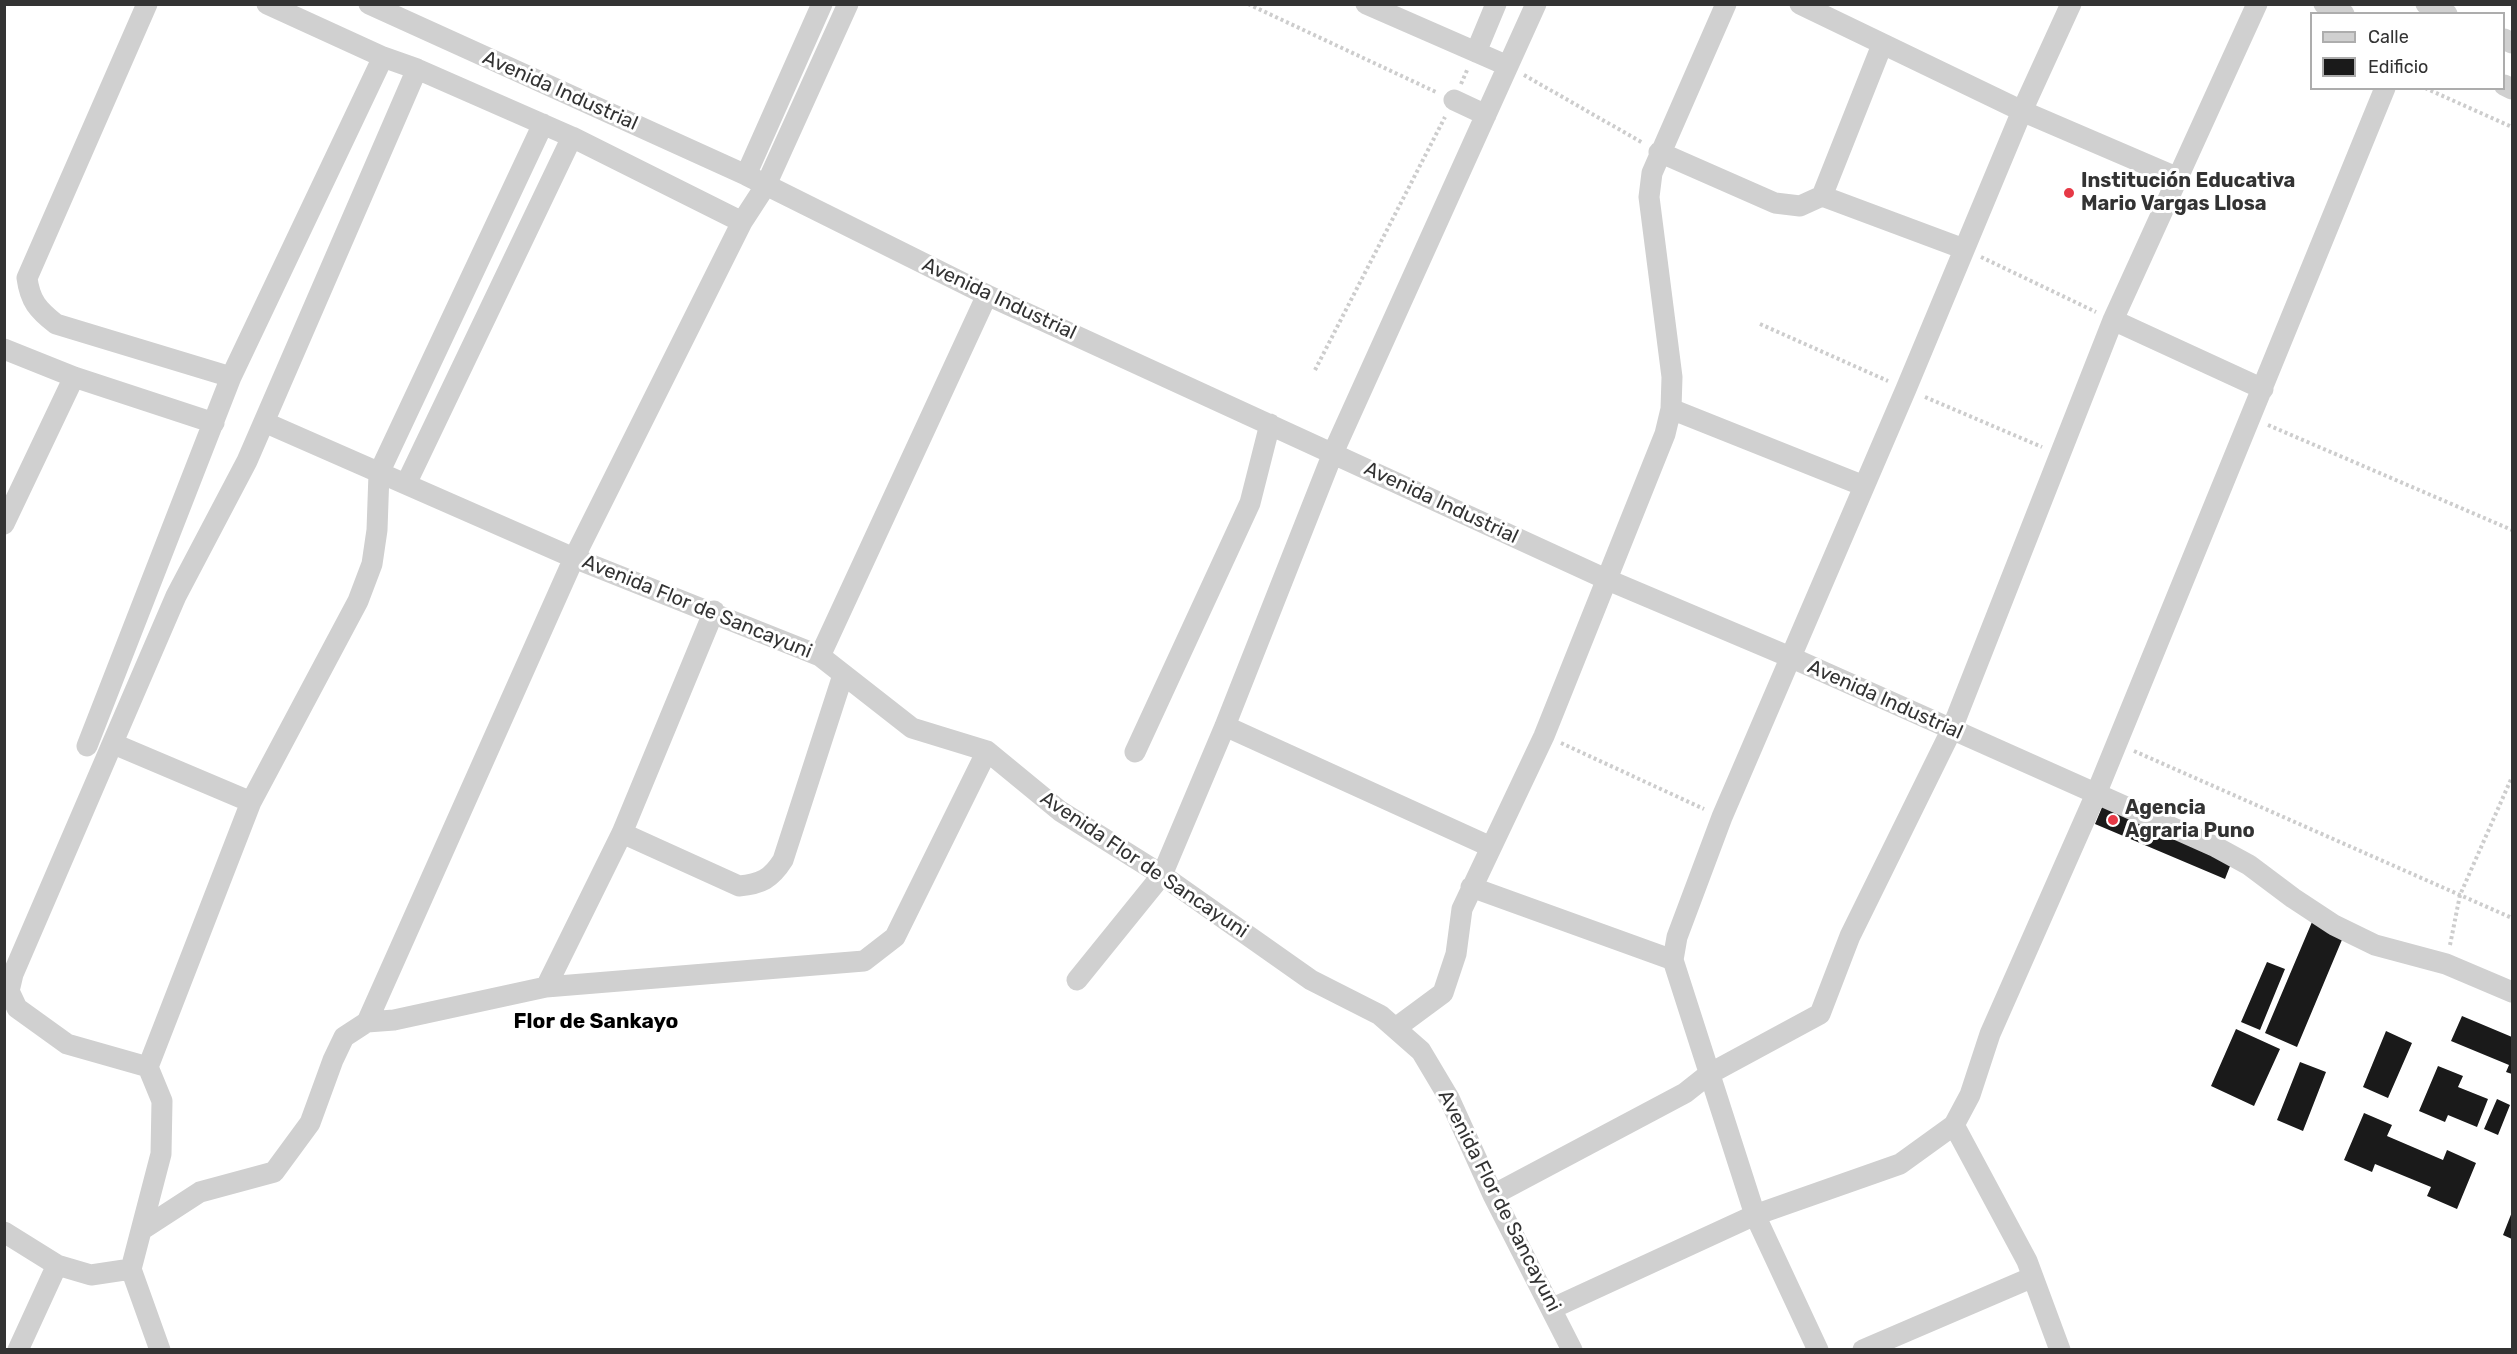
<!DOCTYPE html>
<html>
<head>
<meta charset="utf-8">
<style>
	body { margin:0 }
	#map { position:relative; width:2517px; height:1354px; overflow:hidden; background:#fff; font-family:Rubik,sans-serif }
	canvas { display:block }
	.frame { position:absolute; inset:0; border:6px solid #333; pointer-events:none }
	.legend { position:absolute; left:2310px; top:12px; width:195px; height:78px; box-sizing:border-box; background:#fff; border:2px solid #adadad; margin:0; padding:8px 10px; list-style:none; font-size:18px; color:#333 }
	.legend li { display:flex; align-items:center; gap:12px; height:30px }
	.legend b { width:30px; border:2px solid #adadad }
</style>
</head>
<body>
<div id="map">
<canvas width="2517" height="1354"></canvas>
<div class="frame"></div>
<ul class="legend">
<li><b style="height:8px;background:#d0d0d0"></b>Calle</li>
<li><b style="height:16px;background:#1a1a1a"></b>Edificio</li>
</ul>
</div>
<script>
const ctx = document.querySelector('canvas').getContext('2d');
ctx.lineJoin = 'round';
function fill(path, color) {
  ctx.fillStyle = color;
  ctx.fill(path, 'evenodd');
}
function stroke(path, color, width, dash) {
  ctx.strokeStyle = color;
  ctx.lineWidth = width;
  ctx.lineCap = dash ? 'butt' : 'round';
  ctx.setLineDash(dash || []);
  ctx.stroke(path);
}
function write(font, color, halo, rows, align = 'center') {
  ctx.font = font + ' Rubik,sans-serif';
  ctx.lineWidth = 6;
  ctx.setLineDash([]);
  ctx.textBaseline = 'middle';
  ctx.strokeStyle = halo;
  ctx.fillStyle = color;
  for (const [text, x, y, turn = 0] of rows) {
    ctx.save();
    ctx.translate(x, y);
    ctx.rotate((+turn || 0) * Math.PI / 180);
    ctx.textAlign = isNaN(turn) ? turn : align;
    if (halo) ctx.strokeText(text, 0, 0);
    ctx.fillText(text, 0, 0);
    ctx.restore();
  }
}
const building = new Path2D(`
	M 2103,805 L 2232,861 L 2225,879 L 2095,824 Z
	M 2312,922 L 2344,935 L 2297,1047 L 2265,1033 Z
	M 2267,962 L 2285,969 L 2260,1030 L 2241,1022 Z
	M 2462,1016 L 2512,1037 L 2512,1074 L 2506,1072 L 2509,1065 L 2451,1041 Z
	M 2236,1029 L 2280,1049 L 2254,1106 L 2211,1086 Z
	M 2386,1031 L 2412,1043 L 2388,1098 L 2363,1087 Z
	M 2300,1062 L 2326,1072 L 2303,1131 L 2277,1120 Z
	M 2438,1066 L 2463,1076 L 2458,1087 L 2488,1099 L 2477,1127 L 2448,1115 L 2445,1122 L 2419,1111 Z
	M 2497,1099 L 2510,1105 L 2498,1135 L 2484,1129 Z
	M 2364,1113 L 2392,1125 L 2387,1136 L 2443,1160 L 2447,1150 L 2476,1163 L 2457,1209 L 2427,1196 L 2431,1187 L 2375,1164 L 2372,1172 L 2344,1160 Z
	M 2512,1212 L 2512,1239 L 2503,1235 Z`);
const path = new Path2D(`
	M 1248,4 L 1438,93
	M 1524,75 L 1643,143
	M 1461,84 L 1468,68
	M 2425,88 L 2512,127
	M 1981,257 L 2096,312
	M 1760,324 L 1888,381
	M 1315,370 L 1445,117
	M 1925,397 L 2042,447
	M 2268,425 L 2512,530
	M 1561,743 L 1704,809
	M 2134,751 L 2512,918
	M 2450,945 L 2460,895 L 2512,777`);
const minor = new Path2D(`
	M 147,4 L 27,278 C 30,301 38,310 56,324 L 231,377
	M 267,4 L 383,57 L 417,69 L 572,137 L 742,222
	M 369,4 L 746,175 L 987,295 L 1608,580 L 1790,657 L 2216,847 L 2249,865 L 2293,898 L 2334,925 L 2375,945 L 2446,964 L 2512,992
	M 1366,4 L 1508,66
	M 1800,4 L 2022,111 L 2178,178
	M 2324,4 L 2344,14
	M 2426,4 L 2447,14
	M 2504,39 L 2512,43
	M 1476,52 L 1496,4
	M 2504,85 L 2512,89
	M 1454,100 L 1486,115
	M 1659,152 L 1775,203 L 1800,206 L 1822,196 L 1882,45
	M 746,175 L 822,4
	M 1822,196 L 1964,249
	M 2113,320 L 2263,389
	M 4,349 L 74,377 L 214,423
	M 1671,409 L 1864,486
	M 264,422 L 574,558 L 820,656 L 912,728 L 987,751 L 1060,811 L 1162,875 L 1311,980 L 1380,1015 L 1421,1051 L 1449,1098 L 1493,1195 L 1572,1350
	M 406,484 L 572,137
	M 4,524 L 74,377
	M 820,656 L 987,295
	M 1225,726 L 1491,847
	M 114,744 L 251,802
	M 87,746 L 231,377 L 383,57
	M 1135,752 L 1250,503 L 1270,424
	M 622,833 L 739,886 C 761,884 771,879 783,860 L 843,675
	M 1471,887 L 1673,960
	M 1077,980 L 1162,875 L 1225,726 L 1333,453 L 1536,4
	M 546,987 L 622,833 L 714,611
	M 367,1022 L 574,558 L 742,222 L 766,185 L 848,4
	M 1397,1027 L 1443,993 L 1456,954 L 1462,909 L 1544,736 L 1665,434 L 1671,409 L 1672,377 L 1649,197 L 1652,173 L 1726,4
	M 148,1067 L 67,1044 L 17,1008 L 9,991 L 13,974 L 176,596 L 247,461 L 417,69
	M 1954,1125 L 2027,1261 L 2060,1350
	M 1493,1195 L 1685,1093 L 1709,1074 L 1820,1014 L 1850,936 L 1951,731 L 2113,320 L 2257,4
	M 143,1229 L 200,1192 L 274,1172 L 310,1123 L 333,1060 L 344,1037 L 367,1022 L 394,1020 L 546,987 L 864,961 L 895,937 L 987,751
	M 4,1232 L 57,1265 L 91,1275 L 131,1269
	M 1553,1308 L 1755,1215 L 1900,1164 L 1954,1125 L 1970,1095 L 1990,1034 L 2096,794 L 2385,88
	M 18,1350 L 57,1265
	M 160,1350 L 131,1269 L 161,1154 L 162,1101 L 148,1067 L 251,802 L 358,601 L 372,564 L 377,530 L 379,473 L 543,124
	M 1818,1350 L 1755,1215 L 1673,960 L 1677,937 L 1722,817 L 1906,389 L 2022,111 L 2071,4
	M 1863,1350 L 2033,1277`);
const markers = [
	[2069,193,6,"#e63946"],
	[2113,820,6,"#e63946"]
];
const streetNames = [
	["Avenida Industrial",560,91,24],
	["Avenida Industrial",999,299,25],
	["Avenida Industrial",1441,503,25],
	["Avenida Flor de Sancayuni",697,607,22],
	["Avenida Industrial",1885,700,24],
	["Avenida Flor de Sancayuni",1144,865,34],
	["Avenida Flor de Sancayuni",1499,1201,63]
];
const poiNames = [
	["Institución Educativa",2081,181],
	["Mario Vargas Llosa",2081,204],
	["Agencia",2125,808],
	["Agraria Puno",2125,831]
];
const neighbourhoodNames = [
	["Flor de Sankayo",596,1022]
];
fill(building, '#1a1a1a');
stroke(path, '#cdcdcd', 4, [3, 3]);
stroke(minor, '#d0d0d0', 21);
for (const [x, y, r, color] of markers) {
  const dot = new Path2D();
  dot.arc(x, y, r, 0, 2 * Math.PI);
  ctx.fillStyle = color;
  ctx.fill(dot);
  stroke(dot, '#fff', 2);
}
write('20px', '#333', '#fff', streetNames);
write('bold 20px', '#333', '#fff', poiNames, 'left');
write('bold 21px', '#000', '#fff', neighbourhoodNames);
</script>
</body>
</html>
